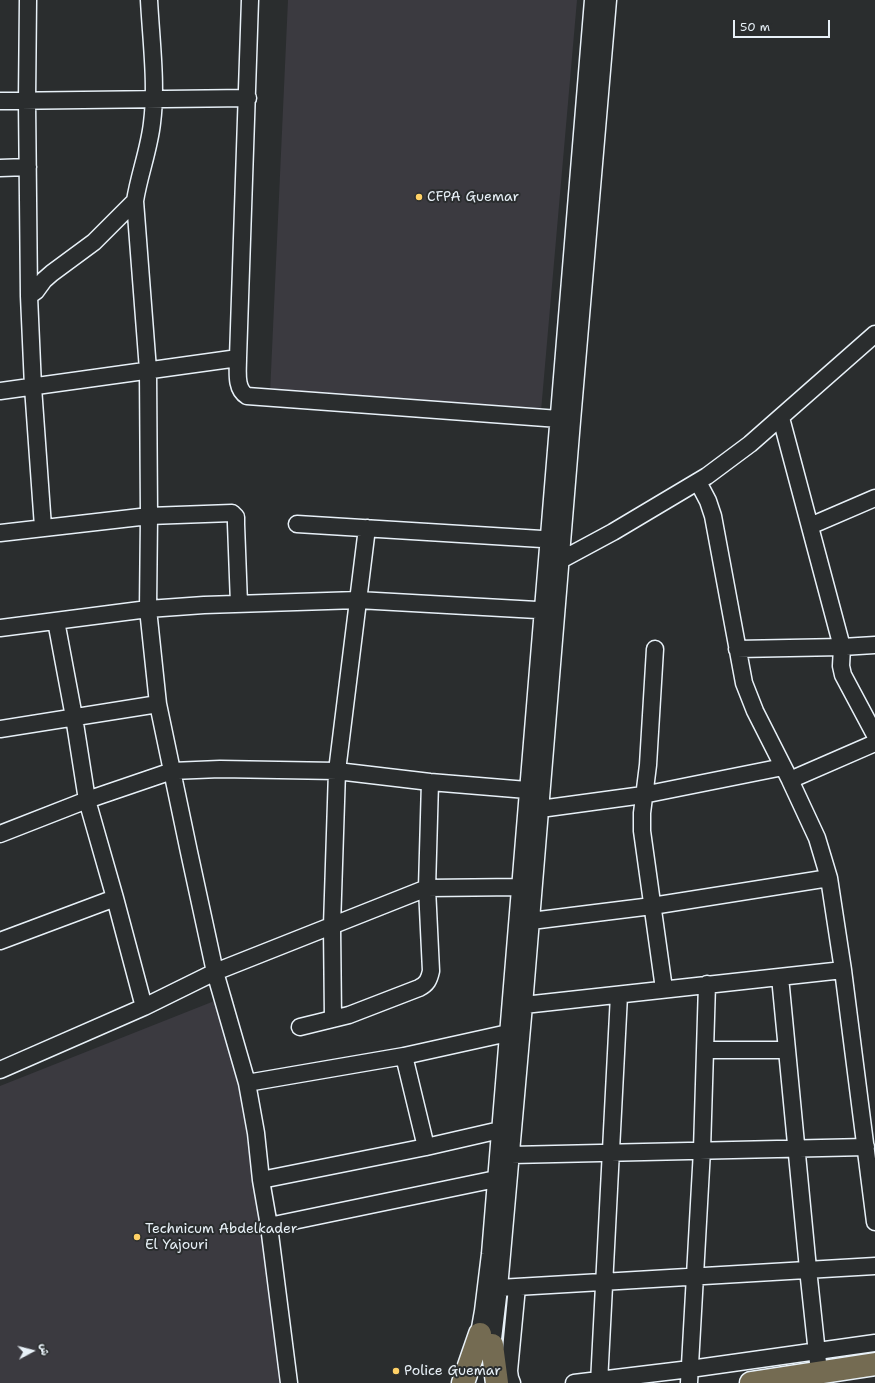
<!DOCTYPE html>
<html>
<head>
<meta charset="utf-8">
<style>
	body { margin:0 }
	#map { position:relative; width:875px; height:1383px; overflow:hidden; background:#2a2d2e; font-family:"Shantell Sans","Playpen Sans Arabic",sans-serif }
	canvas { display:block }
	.north { position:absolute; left:12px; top:1331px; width:40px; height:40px; -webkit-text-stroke:3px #2a2d2e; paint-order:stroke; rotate:83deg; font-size:11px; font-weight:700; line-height:16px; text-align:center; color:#e8f1f8 }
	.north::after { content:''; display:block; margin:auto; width:14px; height:18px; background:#e8f1f8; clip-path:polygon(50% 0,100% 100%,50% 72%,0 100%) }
	.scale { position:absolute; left:733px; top:20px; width:97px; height:18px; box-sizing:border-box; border:2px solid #e8f1f8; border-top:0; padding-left:5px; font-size:12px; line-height:14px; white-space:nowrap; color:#e8f1f8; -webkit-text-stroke:3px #2a2d2e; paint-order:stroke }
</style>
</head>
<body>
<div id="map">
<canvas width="875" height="1383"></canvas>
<div class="north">ش</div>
<div class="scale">50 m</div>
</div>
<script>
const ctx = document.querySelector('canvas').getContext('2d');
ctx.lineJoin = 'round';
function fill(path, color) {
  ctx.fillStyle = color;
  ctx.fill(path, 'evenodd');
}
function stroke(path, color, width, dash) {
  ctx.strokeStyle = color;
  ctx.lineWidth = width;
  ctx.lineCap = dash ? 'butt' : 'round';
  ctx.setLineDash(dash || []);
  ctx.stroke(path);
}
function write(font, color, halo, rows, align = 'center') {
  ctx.font = font + ' "Shantell Sans",sans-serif';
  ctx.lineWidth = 4;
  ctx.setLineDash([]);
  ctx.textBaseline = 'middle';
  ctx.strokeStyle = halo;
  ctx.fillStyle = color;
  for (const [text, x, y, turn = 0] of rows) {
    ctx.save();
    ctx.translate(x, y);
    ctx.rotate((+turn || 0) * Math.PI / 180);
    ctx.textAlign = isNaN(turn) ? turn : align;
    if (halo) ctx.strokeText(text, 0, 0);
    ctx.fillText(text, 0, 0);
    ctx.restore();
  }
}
const built = new Path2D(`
	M 288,0 L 577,0 L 541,411 L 270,394 Z
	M 232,994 L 254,1090 L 295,1383 L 0,1383 L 0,1086 Z`);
const minor = new Path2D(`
	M 28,0 L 27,101 L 29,296 L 33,387 L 43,527
	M 149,0 C 151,39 157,85 152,123 C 149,150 139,175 135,201 L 148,370 L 149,516 L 148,609 L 158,704 L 189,852 L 215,972 L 247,1083 L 256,1133 L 261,1180 L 269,1226
	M 0,101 L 248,98
	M 0,168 L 28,167
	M 29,296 L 36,291 L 44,280 L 52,273 L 94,242 L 135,201
	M 238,358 C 238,371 235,389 247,396 L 559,419
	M 0,391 L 238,358 L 250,0
	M 781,418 L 842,647 L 841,666 L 843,675 L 875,735
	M 698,482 L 708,501 L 713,516 L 744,683 L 755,711 L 790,780 L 817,838 L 829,878 L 843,970 L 875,1222
	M 297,524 L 558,540
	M 810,526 L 875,498
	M 0,533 L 149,516 L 232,513 L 236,517 L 236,524 L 239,604
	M 561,560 L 613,532 L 707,476 L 750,444 L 875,334
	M 0,628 L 148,609 L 204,605 L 358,600 L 555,611
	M 655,649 L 648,765 L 642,813 L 642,831 L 664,989
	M 737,649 L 842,647 L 875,645
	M 0,729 L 158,704
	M 790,780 L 875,743
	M 540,809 L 643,795 L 783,767
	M 0,834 L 87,800 L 74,717 L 56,621
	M 531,921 L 652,906 L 829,878
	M 0,941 L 115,898
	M 780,977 L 808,1269 L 819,1372
	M 524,1005 L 843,970
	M 144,1007 L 115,898 L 87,800 L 172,771 L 220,769 L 337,771 L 430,782 L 539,791
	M 333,1019 L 332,926 L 337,771 L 367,528
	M 300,1027 L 349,1015 L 419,988 C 427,984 429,980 431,971 L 427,888 L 430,782
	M 705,1050 L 786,1050
	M 404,1056 L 426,1147
	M 0,1070 L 144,1007 L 215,972 L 427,888 L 520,887
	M 247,1083 L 404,1056 L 508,1033
	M 511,1155 L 866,1147
	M 261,1180 L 426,1147 L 500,1130
	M 499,1288 L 875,1266
	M 477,1345 L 483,1311 L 490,1254 L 593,0
	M 491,1356 L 499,1288 L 524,1005 L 572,421 L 608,0
	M 289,1383 L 269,1226 L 496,1179
	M 512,1383 L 510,1378 L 509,1371 L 517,1287
	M 574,1383 L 690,1369 L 875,1343
	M 599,1383 L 619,995
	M 689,1383 L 702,1150 L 707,984`);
const highway = new Path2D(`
	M 492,1345 L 497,1383
	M 463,1383 L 480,1334
	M 751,1383 L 875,1364`);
const markers = [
	[419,197,4,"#ffd166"],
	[137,1237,4,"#ffd166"],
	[396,1371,4,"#ffd166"]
];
const poiNames = [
	["CFPA Guemar",427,197],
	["Technicum Abdelkader",145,1229],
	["El Yajouri",145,1245],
	["Police Guemar",404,1371]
];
fill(built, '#3b3a40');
stroke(minor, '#e8f1f8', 19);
stroke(highway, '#e8f1f8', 25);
stroke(minor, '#2a2d2e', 16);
stroke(highway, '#746b52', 22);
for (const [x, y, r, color] of markers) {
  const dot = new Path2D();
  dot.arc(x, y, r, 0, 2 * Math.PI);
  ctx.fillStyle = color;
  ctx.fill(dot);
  stroke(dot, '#2a2d2e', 1.5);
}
write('14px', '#e8f1f8', '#2a2d2e', poiNames, 'left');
</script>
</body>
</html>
